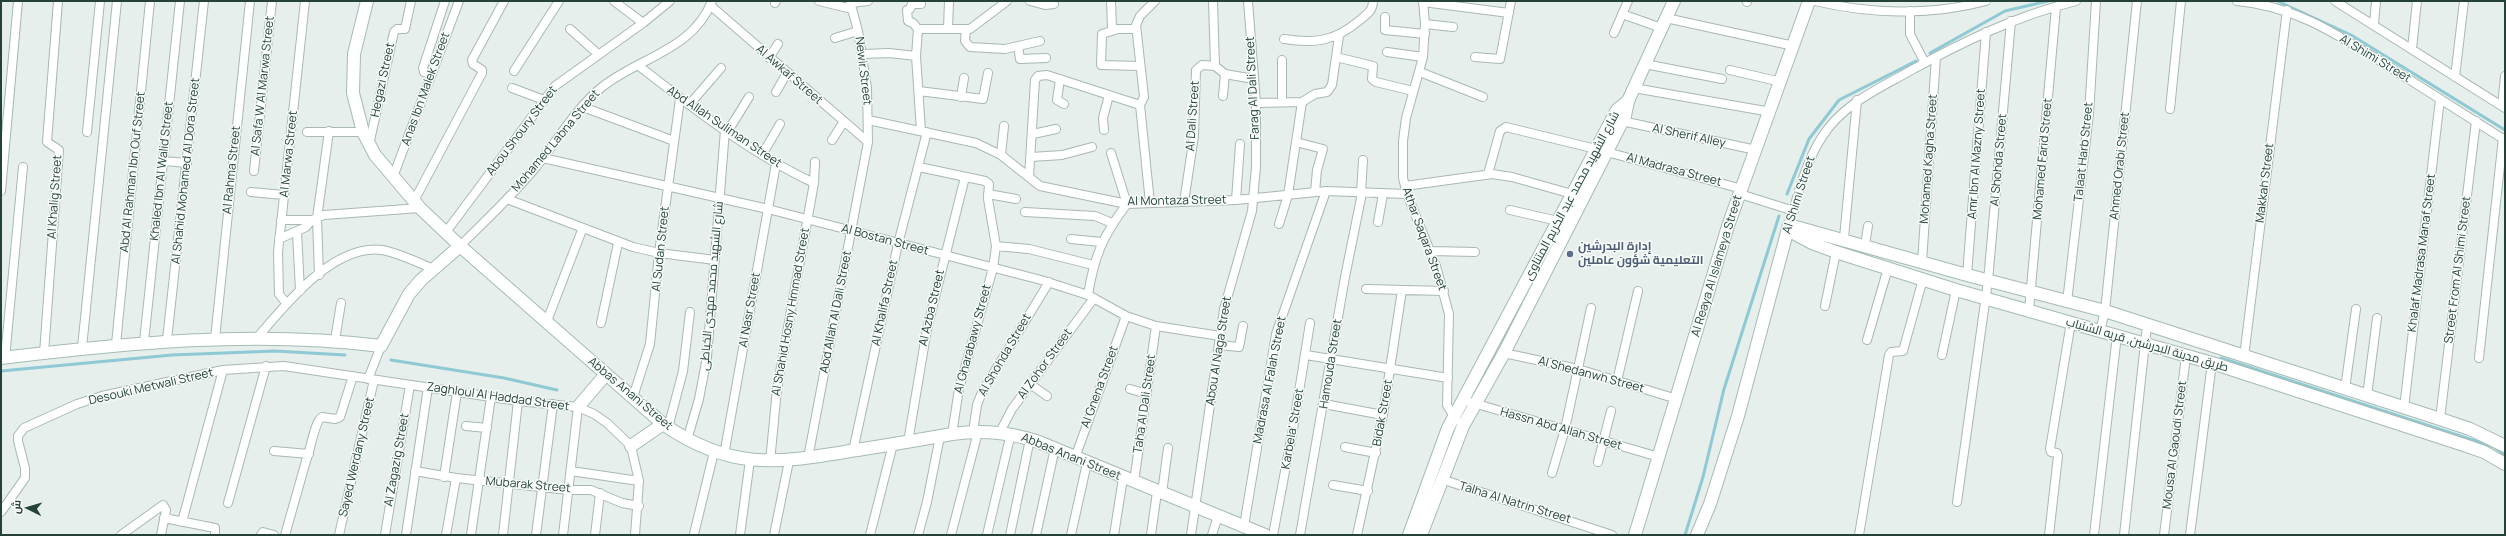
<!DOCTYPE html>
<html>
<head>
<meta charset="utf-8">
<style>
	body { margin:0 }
	#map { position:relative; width:2506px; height:536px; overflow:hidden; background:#e6efeb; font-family:Manrope,Cairo,sans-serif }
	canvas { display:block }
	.frame { position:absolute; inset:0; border:2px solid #24423a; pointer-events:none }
	.north { position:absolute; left:8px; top:488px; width:40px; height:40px; -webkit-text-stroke:3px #f7fbf9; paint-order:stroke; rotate:275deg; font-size:11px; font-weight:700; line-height:16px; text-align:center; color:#24423a }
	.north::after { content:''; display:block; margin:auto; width:14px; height:18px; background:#24423a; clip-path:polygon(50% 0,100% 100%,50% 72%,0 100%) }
</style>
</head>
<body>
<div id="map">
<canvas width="2506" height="536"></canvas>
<div class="frame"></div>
<div class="north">ش</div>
</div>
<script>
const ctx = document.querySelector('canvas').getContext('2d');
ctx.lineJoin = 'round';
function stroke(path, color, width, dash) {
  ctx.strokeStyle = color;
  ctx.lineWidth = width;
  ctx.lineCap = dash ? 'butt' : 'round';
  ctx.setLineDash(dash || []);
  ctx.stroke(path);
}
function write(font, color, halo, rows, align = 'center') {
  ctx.font = font + ' Manrope,Cairo,sans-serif';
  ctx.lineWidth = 3;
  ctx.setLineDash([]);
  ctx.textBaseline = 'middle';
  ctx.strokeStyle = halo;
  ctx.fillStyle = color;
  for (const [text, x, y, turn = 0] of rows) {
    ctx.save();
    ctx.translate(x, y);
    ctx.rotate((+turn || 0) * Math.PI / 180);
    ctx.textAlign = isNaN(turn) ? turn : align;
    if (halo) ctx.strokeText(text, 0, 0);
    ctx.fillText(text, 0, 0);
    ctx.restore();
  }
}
const stream = new Path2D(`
	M 2277,1 L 2351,35 L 2505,130
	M 1930,53 L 2005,11 L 2048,1
	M 1787,194 L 1809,139 L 1839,100 L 1916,61
	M 2221,358 L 2494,447 L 2505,455
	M 391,360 L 504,378 L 557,390
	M 1,371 L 172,355 L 275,351 L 345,355
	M 1685,535 L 1703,477 L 1724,389 L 1779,216`);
const street = new Path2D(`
	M 614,1 L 643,23
	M 819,1 L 852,9
	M 1030,1 L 1045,5 L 1054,4
	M 1111,1 L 1112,29 L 1136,29
	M 1213,1 L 1215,66
	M 1423,1 L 1425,24 L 1423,57 L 1406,118 L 1403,141 L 1403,178 L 1407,194 L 1436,266 L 1449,314 L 1447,405 L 1456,420
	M 1815,1 C 1870,14 1931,16 1986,1
	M 2237,1 C 2297,6 2341,37 2391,68 C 2429,92 2467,116 2505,140
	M 2335,1 L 2505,108
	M 1423,2 L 1509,13
	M 1747,2 L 1747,1
	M 775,3 L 776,1
	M 851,3 L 868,1
	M 711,6 L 868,142
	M 1910,11 L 1910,34 L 1925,63
	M 1622,14 L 1656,26
	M 1385,17 L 1385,30 L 1425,34
	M 1666,18 L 1794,46
	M 1425,24 L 1453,27
	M 2374,24 L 2376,1
	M 570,29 L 598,54
	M 918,29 L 913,23 L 908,21 L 907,10 L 910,9 L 912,4 L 921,4
	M 948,29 L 949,1
	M 966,29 L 965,41 L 970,47 L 1005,49 L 1040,41
	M 1115,30 L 1102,34 L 1101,65 L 1140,66
	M 1614,33 L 1628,1
	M 835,38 L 858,31
	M 1284,39 C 1316,44 1335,41 1360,20 C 1367,14 1373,11 1373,1
	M 1018,46 L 1020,59 L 1046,58
	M 2412,49 L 2417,1
	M 1387,52 L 1423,57
	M 863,54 L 889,53 L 916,56
	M 1336,57 L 1373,66 L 1372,79 L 1376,82 L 1413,91
	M 1475,57 L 1500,59 L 1511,1
	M 769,58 L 778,44
	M 1282,60 L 1282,101
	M 1645,64 L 1722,79
	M 639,66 C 694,109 750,153 814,183
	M 1730,70 L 1781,82
	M 514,71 L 559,1
	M 1420,72 L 1483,97
	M 432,74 L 424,72 L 423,68 L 445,1
	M 2455,77 L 2464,1
	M 1060,79 L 1057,100 L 1064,104
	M 512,88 L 544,100
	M 1634,88 L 1771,112
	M 919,91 L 983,99 L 988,73
	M 776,92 L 787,73
	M 1223,96 L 1225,74
	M 961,97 L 964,78
	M 1256,103 L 1302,102 L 1315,94 L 1327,92 L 1332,85 L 1339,36
	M 689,105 L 721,68
	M 2502,106 L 2505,76
	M 583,107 L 674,141
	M 2170,109 L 2181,1
	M 868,120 L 976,143 L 1001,155 L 1040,186 L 1127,204 L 1236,200 L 1326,191 L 1407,194
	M 1622,121 L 1756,150
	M 1104,130 L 1103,118 L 1109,95
	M 728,131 L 749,97
	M 921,131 L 916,56 L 918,29 L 970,29 L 1007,1
	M 87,132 L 100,1
	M 307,132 L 363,132
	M 1033,134 L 1056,129
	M 832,140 L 843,123
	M 1296,142 L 1323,149 L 1317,170 L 1315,192
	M 369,145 L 394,32 L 397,29 L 405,29 L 411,1
	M 1607,152 L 1742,189
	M 762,155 L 780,124
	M 1001,155 L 1004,126
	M 1031,157 L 1062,155 L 1092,147
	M 543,158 L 768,209 L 1041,280 L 1088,295 L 1126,316 L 1156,326 L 1220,336
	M 164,161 L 187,163
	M 919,167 L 985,181 L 989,184 L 988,199 L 996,246 L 993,268 L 959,389 L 952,434
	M 254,171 L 272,1
	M 1488,174 L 1500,131 L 1506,127 L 1596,149
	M 393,177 L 459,1
	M 1029,177 L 1035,80 L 1038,76 L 1047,75 L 1140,105
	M 1405,186 L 1492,174 L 1512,177 L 1572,194
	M 1,191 L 18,1
	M 251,192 L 284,195
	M 1361,193 L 1363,160
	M 988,194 L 1016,199
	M 1740,194 L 1794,211
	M 507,199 L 633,247 L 659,253 L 715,260
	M 1236,200 L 1240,144
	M 414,201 L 482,73 L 482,70 L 473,64 L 472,60 L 504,1
	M 1184,202 L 1194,136 L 1196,70 L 1202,65 L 1215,66 L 1225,74 L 1254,79
	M 1150,203 L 1140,105 L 1144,97 L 1136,25 L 1140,16 L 1155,1
	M 1510,210 L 1558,221
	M 1025,212 L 1095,216 L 1112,223
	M 281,220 L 312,220
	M 1378,222 L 1383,194
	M 1279,224 L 1288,195 L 1302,102
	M 1789,225 C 1798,195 1805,163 1822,137 C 1842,105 1876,90 1908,72 C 1962,42 2016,16 2076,1
	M 297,232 L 300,291
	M 446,232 L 555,86 L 643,23 L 670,1
	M 1844,238 L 1857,100
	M 279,239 L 306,227 L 312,220 L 324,215 L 420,208
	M 1071,239 L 1101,242
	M 1865,245 L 1868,226
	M 460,246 C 486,220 513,195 536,167 C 557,141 576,108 602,87 C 640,57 693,50 712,1
	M 996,246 L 1029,249 L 1093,265
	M 1431,251 L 1475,252
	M 1922,262 L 1936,57
	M 319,275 L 317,218 L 329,131
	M 1967,275 L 1986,32
	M 1366,289 L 1444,291
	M 1088,295 C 1094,257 1103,235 1127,204 L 1111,153
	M 2067,302 L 2089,114 L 2096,1
	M 287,304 L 279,294 L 278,252 L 305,1
	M 1825,306 L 1836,252
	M 2029,310 L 2056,7
	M 547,321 L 582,230
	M 601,323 L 618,243
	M 2100,331 L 2105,311 L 2137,1
	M 257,338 C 285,305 333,244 382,250 C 399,253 417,262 433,269
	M 215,339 L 250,1
	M 167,340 L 204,1
	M 335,340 L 341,303
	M 1867,340 L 1888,268
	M 144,342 L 180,1
	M 116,344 L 150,1
	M 1219,345 L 1239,347 L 1243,326
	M 82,348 L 117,1
	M 44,353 L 59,150 L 47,142 L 58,1
	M 1504,353 L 1578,369 L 1677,399
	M 1306,355 L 1448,378
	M 1942,355 L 1956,290
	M 2244,357 L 2287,10
	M 5,358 L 23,167
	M 2479,358 L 2503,138
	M 368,379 L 381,346
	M 1617,381 L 1638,291
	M 1030,384 L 1047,396
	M 1130,389 L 1147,394
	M 2345,389 L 2356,309
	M 2367,396 L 2377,318
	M 633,397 L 650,344 L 659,253 L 680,99
	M 1463,400 L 1659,457
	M 1324,404 L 1383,415
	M 2404,408 L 2440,99
	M 2440,419 L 2476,121
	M 466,426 L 487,428
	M 668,428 L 683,371 L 690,312
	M 973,432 L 977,405 L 982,392 L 1049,282
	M 1000,432 L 1012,409 L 1094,298
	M 687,440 L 699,399 L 707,357 L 725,130
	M 908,442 L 927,329 L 965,177
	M 1345,447 L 1376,453
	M 274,451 L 309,454
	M 853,451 L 898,244 L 927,132
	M 724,455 L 776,164
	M 808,458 L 868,142 L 867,88 L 858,31 L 850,1
	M 1075,458 L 1126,316
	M 770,462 L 777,389 L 814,183 L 815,162
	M 1598,462 L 1611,411
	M 415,471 L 456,478 L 569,490 L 591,490 L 622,503 L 639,506
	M 571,471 L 639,481
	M 1552,473 L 1565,429 L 1591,308
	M 444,477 L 457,392
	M 1441,479 L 1612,535
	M 1134,482 L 1156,326
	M 1333,485 L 1368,491
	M 1162,493 L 1168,448
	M 1957,502 L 1988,281 L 2011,21
	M 228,503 L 266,366
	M 1,512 L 25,478 L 25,468 L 18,441 L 18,436 L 24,428 L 77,404 L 102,396 L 223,370 L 284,366 L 518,401 L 578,407 L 594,414 L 607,423 L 631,446 L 639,481 L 635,535
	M 164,518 L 215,528 L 215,535
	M 182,522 L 223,370
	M 1244,526 L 1276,334 L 1326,191
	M 694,534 L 714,452
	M 121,535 L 163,505 L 166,510 L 161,535
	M 261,535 L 263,532 L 274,535
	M 285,535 L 306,461 C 310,452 315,420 322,417 L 335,419 L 340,417 L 353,376
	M 339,535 L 374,380
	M 385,535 L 410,385
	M 406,535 L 428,387
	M 446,535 L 456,478
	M 471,535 L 491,397
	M 503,535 L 518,401
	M 536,535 L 553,404
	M 563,535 L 578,407
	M 595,535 L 600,493
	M 740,535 L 750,460
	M 774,535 L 789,461
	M 870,535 L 893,444
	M 918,535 L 927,502 L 940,436
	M 951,535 L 978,432
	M 987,535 L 1011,433
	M 1010,535 L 1030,439
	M 1036,535 L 1055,448
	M 1071,535 L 1087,463
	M 1114,535 L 1123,478
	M 1151,535 L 1157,492
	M 1191,535 L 1224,309 L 1252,211 L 1256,167 L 1256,103 L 1248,1
	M 1212,535 L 1218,516
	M 1273,535 L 1293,429 L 1310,323
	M 1300,535 L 1345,277 L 1362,193
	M 1357,535 L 1383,415 L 1402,290
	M 1859,535 L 1889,355 L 1891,352 L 1903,351 L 1923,279
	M 2049,535 L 2058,456 L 2057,453 L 2051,452 L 2050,449 L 2071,322
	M 2094,535 L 2117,335
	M 2124,535 L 2147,325
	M 2164,535 L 2186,356
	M 2190,535 L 2212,363`);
const secondary = new Path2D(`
	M 367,1 L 354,54 L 353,93 L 363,132 L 375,155 L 420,208 L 460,246 L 663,424 C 729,470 775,464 850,451 C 884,446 918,440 952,434 C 983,430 1009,432 1039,442 L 1265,535
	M 1788,230 L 1812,243 L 1836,252 L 1956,290 L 2212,363 L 2464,445 L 2484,452 L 2505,464
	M 1,358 C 128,343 253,330 381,346 L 409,294 L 421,280 L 460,246
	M 578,407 L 606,374
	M 631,446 L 663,424
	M 1409,535 L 1448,428 L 1617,110 L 1628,101
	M 1421,535 L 1463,426 L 1504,353 L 1625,116 L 1628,101 L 1674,1
	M 1635,535 L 1728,226 L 1809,1
	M 1697,535 L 1710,504 L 1738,416 L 1789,225 L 1967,275 L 2105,311 L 2440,419 L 2470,429 L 2505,446`);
const markers = [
	[1570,254,4,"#5c6f8a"]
];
const streetNames = [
	["Al Shimi Street",2375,59,31],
	["Newir Street",863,71,83],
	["Al Awkaf Street",789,75,41],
	["Hegazi Street",383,80,-78],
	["Al Safa W Al Marwa Street",263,86,-84],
	["Farag Al Dali Street",1253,88,-93],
	["Anas Ibn Malek Street",426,89,-70],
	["Al Dali Street",1193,116,-86],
	["Abd Allah Suliman Street",724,127,34],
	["Abou Shoury Street",522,131,-53],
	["Al Sherif Alley",1689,136,12],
	["Mohamed Labna Street",556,141,-50],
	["Talaat Harb Street",2084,152,-84],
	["Al Marwa Street",289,154,-84],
	["Amr Ibn Al Mazny Street",1977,154,-86],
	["Mohamed Kagha Street",1929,159,-86],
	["Mohamed Farid Street",2043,159,-85],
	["Al Shohda Street",1999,160,-85],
	["Ahmed Orabi Street",2120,166,-84],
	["Al Rahma Street",232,170,-84],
	["Al Madrasa Street",1674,170,15],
	["Khaled Ibn Al Walid Street",162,171,-84],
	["Al Shahid Mohamed Al Dora Street",186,171,-84],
	["Abd Al Rahman Ibn Ouf Street",133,172,-84],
	["Makkah Street",2265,183,-83],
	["Al Shimi Street",1799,195,-72],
	["شارع الشهيد محمد عبد الكريم المتناوى",1572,196,-62],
	["Al Khalig Street",55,197,-86],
	["Al Montaza Street",1177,201,-1],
	["Athar Saqara Street",1424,239,70],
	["Al Bostan Street",885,240,15],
	["Al Sudan Street",661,249,-84],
	["Khalaf Madrasa Manaf Street",2422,253,-83],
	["Al Reaya Al Islameya Street",1717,266,-73],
	["Street From Al Shimi Street",2458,270,-83],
	["شارع الشهيد محمد مهدى الخياطى",712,286,-85],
	["Al Khalifa Street",885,303,-78],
	["Al Azba Street",932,308,-77],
	["Al Nasr Street",750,310,-80],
	["Al Shahid Hosny Hmmad Street",791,312,-80],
	["Abd Allah Al Dali Street",836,312,-79],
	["Al Gharabawy Street",973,339,-75],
	["طريق مدينة البدرشين, قريه الشنباب",2147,345,16],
	["Abou Al Naga Street",1219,351,-81],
	["Al Shohda Street",1005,355,-60],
	["Al Zohor Street",1045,364,-54],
	["Hamouda Street",1331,364,-81],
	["Al Shedanwh Street",1591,375,15],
	["Madrasa Al Falah Street",1270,380,-79],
	["Desouki Metwali Street",151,387,-13],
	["Al Gnena Street",1100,387,-70],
	["Abbas Anani Street",630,394,40],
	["Zaghloul Al Haddad Street",498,397,8],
	["Taha Al Dali Street",1145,404,-82],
	["Bidak Street",1383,413,-80],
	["Karbela' Street",1293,429,-80],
	["Hassn Abd Allah Street",1561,429,16],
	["Mousa Al Gaoudi Street",2175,445,-83],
	["Sayed Werdany Street",357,457,-77],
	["Abbas Anani Street",1071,457,22],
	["Al Zagazig Street",397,460,-80],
	["Mubarak Street",528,485,5],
	["Talha Al Natrin Street",1515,503,17]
];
const serviceNames = [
	["إدارة البدرشين",1578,247],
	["التعليمية شؤون عاملين",1578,261]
];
stroke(stream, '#8ec9d4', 3);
stroke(street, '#a8b8b2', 10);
stroke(secondary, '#a4bbb3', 14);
stroke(street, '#fff', 8);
stroke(secondary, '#fff', 12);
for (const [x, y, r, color] of markers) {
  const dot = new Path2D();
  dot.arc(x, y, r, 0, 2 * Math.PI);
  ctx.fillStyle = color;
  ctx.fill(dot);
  stroke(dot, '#f7fbf9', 1.5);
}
write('12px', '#24423a', '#f7fbf9', streetNames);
write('bold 12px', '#4e5e75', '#f7fbf9', serviceNames, 'left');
</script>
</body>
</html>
